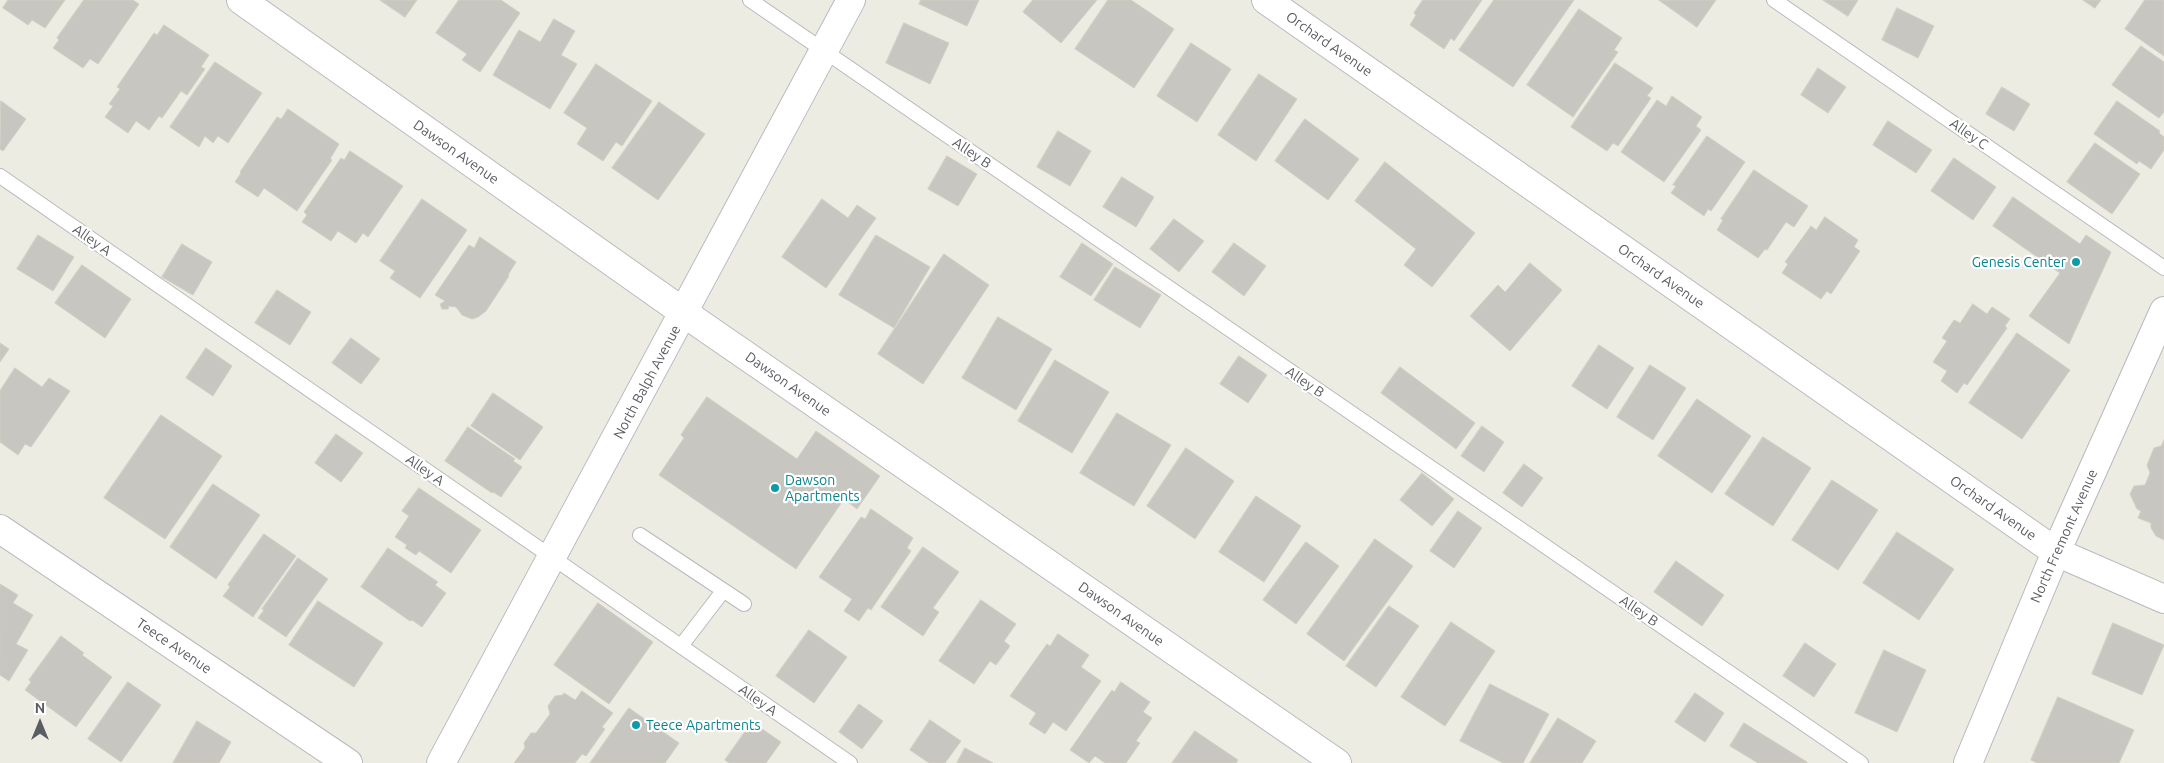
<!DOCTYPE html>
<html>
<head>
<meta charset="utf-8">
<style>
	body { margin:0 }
	#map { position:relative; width:2164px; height:763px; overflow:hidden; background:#edece2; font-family:Ubuntu,sans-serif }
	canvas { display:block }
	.north { position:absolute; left:15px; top:698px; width:50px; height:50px; -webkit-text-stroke:4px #fff; paint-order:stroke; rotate:0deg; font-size:14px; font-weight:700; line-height:20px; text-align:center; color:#5a5d62 }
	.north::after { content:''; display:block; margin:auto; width:18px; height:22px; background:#5a5d62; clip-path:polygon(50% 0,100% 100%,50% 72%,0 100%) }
</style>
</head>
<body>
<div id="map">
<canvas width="2164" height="763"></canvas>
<div class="north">N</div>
</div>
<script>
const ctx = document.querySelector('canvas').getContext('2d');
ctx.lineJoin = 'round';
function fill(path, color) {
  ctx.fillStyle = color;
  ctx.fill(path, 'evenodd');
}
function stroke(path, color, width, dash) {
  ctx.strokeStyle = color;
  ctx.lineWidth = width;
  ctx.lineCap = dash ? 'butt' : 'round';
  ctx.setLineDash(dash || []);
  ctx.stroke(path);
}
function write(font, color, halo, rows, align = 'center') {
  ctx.font = font + ' Ubuntu,sans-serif';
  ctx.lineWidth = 4.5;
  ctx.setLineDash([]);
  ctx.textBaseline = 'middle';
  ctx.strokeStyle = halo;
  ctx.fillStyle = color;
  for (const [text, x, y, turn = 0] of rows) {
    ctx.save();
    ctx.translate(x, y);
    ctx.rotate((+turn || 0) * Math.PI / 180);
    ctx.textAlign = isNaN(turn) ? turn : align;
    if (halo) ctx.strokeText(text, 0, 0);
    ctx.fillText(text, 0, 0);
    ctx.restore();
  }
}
const building = new Path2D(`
	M 8,0 L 65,0 L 45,28 L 32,20 L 28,25 L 3,8 Z
	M 84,0 L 133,0 L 139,4 L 98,64 L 90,59 L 83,68 L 53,48 L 59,40 L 57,38 Z
	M 380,0 L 417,0 L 405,17 Z
	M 459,0 L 501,0 L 520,13 L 480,72 L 462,60 L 467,54 L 436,33 Z
	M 921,0 L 979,0 L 967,26 L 919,4 Z
	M 1033,0 L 1097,0 L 1061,43 L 1023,12 Z
	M 1108,0 L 1131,0 L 1174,29 L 1134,88 L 1075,49 Z
	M 1423,0 L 1482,0 L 1454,41 L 1451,38 L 1444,49 L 1410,25 L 1416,15 L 1414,13 Z
	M 1494,0 L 1574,0 L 1513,87 L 1459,50 Z
	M 1659,0 L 1716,0 L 1697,27 Z
	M 1823,0 L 1858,0 L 1848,16 Z
	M 2083,0 L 2101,0 L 2095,8 Z
	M 2145,0 L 2164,0 L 2164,56 L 2125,29 Z
	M 1897,8 L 1934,26 L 1918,58 L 1882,40 Z
	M 1579,9 L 1622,38 L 1614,50 L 1618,52 L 1573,117 L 1527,85 Z
	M 554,19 L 575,31 L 561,55 L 577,64 L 550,109 L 493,75 L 519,30 L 540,42 Z
	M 904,23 L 949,43 L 930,84 L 886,63 Z
	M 164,25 L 209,55 L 201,67 L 205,69 L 187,95 L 181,91 L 162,118 L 159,116 L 149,130 L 136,121 L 128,133 L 105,117 L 113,106 L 109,104 L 120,89 L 117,87 L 154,33 L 157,35 Z
	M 1191,43 L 1231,69 L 1197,122 L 1157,96 Z
	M 2141,46 L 2164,62 L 2164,112 L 2159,118 L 2112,85 Z
	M 215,62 L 262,93 L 228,143 L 218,136 L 213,143 L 205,136 L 199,147 L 170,127 Z
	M 1615,63 L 1653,88 L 1647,96 L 1651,98 L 1618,146 L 1613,143 L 1607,151 L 1571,127 Z
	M 596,64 L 652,101 L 622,146 L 616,142 L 603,161 L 577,144 L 587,128 L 564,113 Z
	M 1818,68 L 1846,87 L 1828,113 L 1801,95 Z
	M 1259,74 L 1297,99 L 1256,161 L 1218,135 Z
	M 2002,87 L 2030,104 L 2014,131 L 1986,114 Z
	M 1672,96 L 1702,117 L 1696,126 L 1701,130 L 1664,182 L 1621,152 L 1657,100 L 1666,106 Z
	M 1,101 L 26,119 L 3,151 L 0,149 Z
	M 2117,101 L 2160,131 L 2159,133 L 2164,137 L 2164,150 L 2151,169 L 2139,161 L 2137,164 L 2094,134 Z
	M 659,102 L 705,134 L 658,200 L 612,168 Z
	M 288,109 L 339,144 L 330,159 L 332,160 L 297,211 L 264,188 L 258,197 L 235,182 L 241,173 L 240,172 L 277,117 L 281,119 Z
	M 1305,119 L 1359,159 L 1328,200 L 1275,161 Z
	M 1888,121 L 1932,150 L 1916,173 L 1873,145 Z
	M 1058,131 L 1091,151 L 1070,186 L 1037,167 Z
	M 1707,136 L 1745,162 L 1711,211 L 1708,209 L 1704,216 L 1671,193 L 1676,186 L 1673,185 Z
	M 2095,143 L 2140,174 L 2112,214 L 2067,182 Z
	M 350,151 L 403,186 L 368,237 L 363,233 L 356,243 L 338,231 L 331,241 L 302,222 L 307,215 L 304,212 L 341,158 L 344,160 Z
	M 947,156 L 977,174 L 958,206 L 928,189 Z
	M 1954,158 L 1996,187 L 1973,220 L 1931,191 Z
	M 1385,162 L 1475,233 L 1432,287 L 1404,265 L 1416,249 L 1355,201 Z
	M 1754,170 L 1808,206 L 1794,227 L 1786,222 L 1767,250 L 1765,249 L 1758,258 L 1717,230 L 1723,220 L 1721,219 Z
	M 1122,177 L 1154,197 L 1136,227 L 1103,207 Z
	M 2013,197 L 2080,244 L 2086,235 L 2111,252 L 2069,344 L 2029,316 L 2060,273 L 1993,226 Z
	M 422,199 L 467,230 L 420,298 L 390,278 L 395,271 L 380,261 Z
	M 822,199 L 848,218 L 857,205 L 876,218 L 826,288 L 782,257 Z
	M 1825,217 L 1858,240 L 1854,247 L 1860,251 L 1831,294 L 1827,291 L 1821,299 L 1782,273 L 1788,264 L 1785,262 L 1811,226 L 1816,230 Z
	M 1174,219 L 1204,241 L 1179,272 L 1150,249 Z
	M 38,235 L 74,257 L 53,291 L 17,269 Z
	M 876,235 L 930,267 L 894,328 L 839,295 Z
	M 480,237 L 516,262 L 508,275 L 509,276 L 486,311 L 478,317 L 472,319 L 462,315 L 456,307 L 449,306 L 448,309 L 442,309 L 440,304 L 445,301 L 435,295 L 469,245 L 474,248 Z
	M 1082,243 L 1113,264 L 1091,296 L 1060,277 Z
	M 1234,243 L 1266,266 L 1244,296 L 1212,272 Z
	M 182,244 L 212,262 L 193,295 L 162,277 Z
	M 944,254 L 989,285 L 923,384 L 878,354 Z
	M 1530,263 L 1562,290 L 1510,351 L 1470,316 L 1498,285 L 1505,292 Z
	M 82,265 L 131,299 L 105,338 L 55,303 Z
	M 1115,267 L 1161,295 L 1140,328 L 1094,300 Z
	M 277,290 L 311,312 L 290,345 L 255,323 Z
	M 1973,304 L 1987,314 L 1992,307 L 2010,319 L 2005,326 L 2007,328 L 1967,385 L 1964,383 L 1957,393 L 1941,381 L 1947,371 L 1933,362 L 1947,341 L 1942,338 L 1954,320 L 1960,323 Z
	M 998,317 L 1052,349 L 1016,410 L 962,378 Z
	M 2017,333 L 2070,370 L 2022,439 L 1969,403 Z
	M 351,338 L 380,359 L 361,384 L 332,363 Z
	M 0,343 L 9,349 L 0,362 Z
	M 1599,345 L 1634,368 L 1607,409 L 1572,386 Z
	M 206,348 L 232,366 L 213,396 L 186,378 Z
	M 1239,356 L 1267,375 L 1248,403 L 1220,384 Z
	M 1055,360 L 1109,392 L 1072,453 L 1018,421 Z
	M 1650,365 L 1686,388 L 1653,440 L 1617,417 Z
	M 1400,367 L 1475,423 L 1456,449 L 1381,393 Z
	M 15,368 L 42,387 L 49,378 L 70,391 L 31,447 L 25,444 L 18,455 L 0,442 L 0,391 Z
	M 493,393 L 543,427 L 520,460 L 471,426 Z
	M 707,397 L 797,459 L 816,431 L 880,476 L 857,509 L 844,499 L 796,569 L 659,475 L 684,438 L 681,435 Z
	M 1697,399 L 1751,436 L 1712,493 L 1658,456 Z
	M 1117,413 L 1171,445 L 1134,506 L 1080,473 Z
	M 161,415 L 222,456 L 165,539 L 104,498 Z
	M 1482,426 L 1504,442 L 1484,472 L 1461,456 Z
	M 468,427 L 515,459 L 513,461 L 522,467 L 501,497 L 493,492 L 492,493 L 445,461 Z
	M 336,434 L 363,453 L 341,482 L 315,463 Z
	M 1763,437 L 1811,468 L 1773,526 L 1725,494 Z
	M 2164,440 L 2164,540 L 2156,536 L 2151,528 L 2151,523 L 2138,518 L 2141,511 L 2137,509 L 2130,494 L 2134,486 L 2145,485 L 2150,473 L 2147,465 L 2154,448 L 2161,446 Z
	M 1186,448 L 1234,481 L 1195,539 L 1147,506 Z
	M 1524,464 L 1543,478 L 1522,507 L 1503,493 Z
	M 1422,473 L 1454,499 L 1432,526 L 1400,500 Z
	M 1832,480 L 1878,510 L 1838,570 L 1792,540 Z
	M 213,484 L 260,515 L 216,579 L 170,547 Z
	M 419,488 L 481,530 L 451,573 L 419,551 L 416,555 L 405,548 L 407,545 L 395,537 L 409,516 L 402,511 Z
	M 1256,496 L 1301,526 L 1264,582 L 1219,552 Z
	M 871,509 L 913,538 L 907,548 L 911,551 L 871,610 L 868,608 L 859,621 L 844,611 L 852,599 L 819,577 L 861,517 L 865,519 Z
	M 1458,511 L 1482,528 L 1454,568 L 1430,551 Z
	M 1897,532 L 1954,569 L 1919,620 L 1863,583 Z
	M 264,534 L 296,556 L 253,617 L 223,596 L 230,587 L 228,585 Z
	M 1375,539 L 1413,566 L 1344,661 L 1307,634 Z
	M 1306,542 L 1339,566 L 1296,624 L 1263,600 Z
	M 923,547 L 959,572 L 933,608 L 939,612 L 923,636 L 881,607 Z
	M 388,548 L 438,582 L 435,585 L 446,593 L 422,627 L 412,620 L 410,621 L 361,587 Z
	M 298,558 L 328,579 L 286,637 L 258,618 L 264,610 L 262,609 Z
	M 1676,561 L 1724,595 L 1702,626 L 1654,592 Z
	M 0,584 L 18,595 L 13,603 L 33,615 L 16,644 L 28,650 L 9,681 L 0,675 Z
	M 981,600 L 1016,624 L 1004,641 L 1010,646 L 996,665 L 990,661 L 974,684 L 939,661 Z
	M 318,601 L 383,643 L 354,687 L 289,645 Z
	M 598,603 L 653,642 L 609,704 L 554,665 Z
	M 1389,606 L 1419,626 L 1376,687 L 1346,666 Z
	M 1451,622 L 1495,651 L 1445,726 L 1401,697 Z
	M 2113,623 L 2164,645 L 2142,695 L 2092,674 Z
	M 809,630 L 847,657 L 814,703 L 776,676 Z
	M 1058,634 L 1089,655 L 1081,667 L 1101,681 L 1066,731 L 1053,722 L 1045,734 L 1029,724 L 1036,713 L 1010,696 L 1047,644 L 1050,646 Z
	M 61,636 L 84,653 L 82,655 L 112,677 L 76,727 L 25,690 L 31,682 L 29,680 Z
	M 1805,643 L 1836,664 L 1814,697 L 1783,676 Z
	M 1884,650 L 1926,670 L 1897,732 L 1855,713 Z
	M 128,682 L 161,705 L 121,762 L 88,739 Z
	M 1121,682 L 1150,702 L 1143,712 L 1152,718 L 1136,741 L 1140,743 L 1126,763 L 1105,763 L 1095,756 L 1089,763 L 1070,750 L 1112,690 L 1114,692 Z
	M 1490,684 L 1549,714 L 1523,763 L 1503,763 L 1460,741 Z
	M 582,691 L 613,713 L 602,727 L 605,729 L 586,756 L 582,754 L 575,763 L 514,763 L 525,748 L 524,743 L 531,733 L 536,733 L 550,714 L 548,706 L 555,696 L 563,695 L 564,693 L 575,700 Z
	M 1695,693 L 1724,713 L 1705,742 L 1675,722 Z
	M 2058,697 L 2134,730 L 2119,763 L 2037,763 L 2031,760 Z
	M 859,704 L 883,721 L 862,749 L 839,732 Z
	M 629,708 L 679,743 L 665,763 L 590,763 Z
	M 1558,718 L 1596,741 L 1582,763 L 1530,763 Z
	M 930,720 L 961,741 L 945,763 L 929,763 L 910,750 Z
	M 197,721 L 231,742 L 219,763 L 173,763 Z
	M 752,722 L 781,742 L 766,763 L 729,763 L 725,760 Z
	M 1744,723 L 1807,762 L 1807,763 L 1758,763 L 1730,746 Z
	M 1195,731 L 1238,760 L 1236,763 L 1172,763 Z
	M 965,748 L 993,763 L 957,763 Z`);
const lane = new Path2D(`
	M 750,0 L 1861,763
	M 1774,0 L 2164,268
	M 0,176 L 850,763
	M 640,535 L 744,604
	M 681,646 L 723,591`);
const street = new Path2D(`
	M 241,0 L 703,326 L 1337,763
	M 1266,0 L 2056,552 L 2164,599
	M 0,529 L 348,763
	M 1968,763 L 2056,552 L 2164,311`);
const secondary = new Path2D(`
	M 441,763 L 851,0`);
const markers = [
	[2076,262,5,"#0f9aa8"],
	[775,488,5,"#0f9aa8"],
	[636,725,5,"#0f9aa8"]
];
const streetNames = [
	["Orchard Avenue",1329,44,35],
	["Alley C",1969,134,35],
	["Dawson Avenue",456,152,35],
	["Alley B",972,153,34],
	["Alley A",92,240,35],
	["Orchard Avenue",1661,276,35],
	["North Balph Avenue",647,382,-62],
	["Alley B",1305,382,34],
	["Dawson Avenue",788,384,35],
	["Alley A",425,470,35],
	["Orchard Avenue",1993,508,35],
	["North Fremont Avenue",2064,536,-66],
	["Alley B",1639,611,34],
	["Dawson Avenue",1121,614,35],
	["Teece Avenue",174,646,34],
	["Alley A",758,700,35]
];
const cultureNames = [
	["Genesis Center",2066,262,"right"],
	["Dawson",785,480],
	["Apartments",785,496],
	["Teece Apartments",646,725]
];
fill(building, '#c8c6c0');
stroke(building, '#d1cfc1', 1);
stroke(lane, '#b7b9be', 16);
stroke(street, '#b7b9be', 30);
stroke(secondary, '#b8bac0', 30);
stroke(lane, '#fff', 14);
stroke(street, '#fff', 28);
stroke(secondary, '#fff', 28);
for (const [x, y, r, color] of markers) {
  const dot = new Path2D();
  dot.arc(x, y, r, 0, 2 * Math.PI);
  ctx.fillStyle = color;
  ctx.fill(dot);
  stroke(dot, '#fff', 2);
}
write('14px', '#5a5d62', '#fff', streetNames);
write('14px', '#0d838f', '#fff', cultureNames, 'left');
</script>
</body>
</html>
